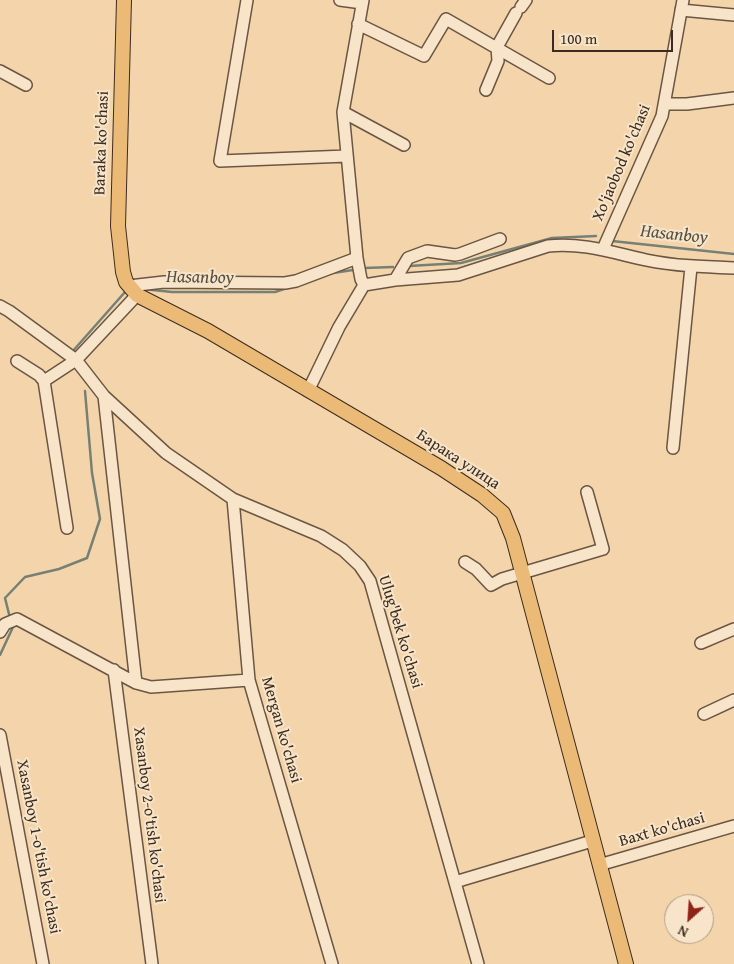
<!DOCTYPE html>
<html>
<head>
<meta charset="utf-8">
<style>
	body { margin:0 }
	#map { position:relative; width:734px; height:964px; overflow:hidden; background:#f4d5ab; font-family:"Gentium Book Plus",serif }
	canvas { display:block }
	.north { position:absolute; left:664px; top:894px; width:50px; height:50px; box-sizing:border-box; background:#f8e4c8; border:1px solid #ad9a85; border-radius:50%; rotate:206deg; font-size:14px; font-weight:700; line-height:20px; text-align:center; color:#3c2c20 }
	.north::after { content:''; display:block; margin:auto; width:18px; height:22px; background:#8f2418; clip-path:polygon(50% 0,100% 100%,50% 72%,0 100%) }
	.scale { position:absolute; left:552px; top:30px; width:121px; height:22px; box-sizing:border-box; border:2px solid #3c2c20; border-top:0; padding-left:6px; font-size:15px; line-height:18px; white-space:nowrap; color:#3c2c20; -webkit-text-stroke:4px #f8e4c8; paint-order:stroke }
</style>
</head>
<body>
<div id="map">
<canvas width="734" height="964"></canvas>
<div class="north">N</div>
<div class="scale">100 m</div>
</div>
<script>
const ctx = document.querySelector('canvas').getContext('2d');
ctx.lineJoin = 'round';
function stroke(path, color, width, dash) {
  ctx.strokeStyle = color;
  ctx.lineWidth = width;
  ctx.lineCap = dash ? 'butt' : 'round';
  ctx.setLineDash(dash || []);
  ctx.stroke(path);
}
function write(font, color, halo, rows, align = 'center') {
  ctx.font = font + ' "Gentium Book Plus",serif';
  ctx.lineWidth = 4;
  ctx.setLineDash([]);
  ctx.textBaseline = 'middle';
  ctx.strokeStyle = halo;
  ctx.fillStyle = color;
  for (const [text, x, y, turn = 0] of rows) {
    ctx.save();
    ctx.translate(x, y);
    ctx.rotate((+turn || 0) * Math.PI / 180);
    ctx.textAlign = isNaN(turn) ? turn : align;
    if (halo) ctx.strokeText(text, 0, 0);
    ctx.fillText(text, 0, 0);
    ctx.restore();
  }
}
const stream = new Path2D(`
	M 612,241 L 734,254
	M 409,266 L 461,263 L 552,238 L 596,236
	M 364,268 L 393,267
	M 333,273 L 353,270
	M 143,289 L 172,292 L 275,292 L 287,288
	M 72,352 L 125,292 L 128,291
	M 10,618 L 5,598 L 25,577 L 59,569 L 87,558 L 100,519 L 92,473 L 85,391
	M 0,655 L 13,627`);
const minor = new Path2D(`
	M 247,0 L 220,161 L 347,156
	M 340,0 L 362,3
	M 363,0 L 343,112 L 357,258 L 361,279 L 364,285
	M 521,7 L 526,0
	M 681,10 L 734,15
	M 358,24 L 424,56 L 446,19 L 549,78
	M 0,71 L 26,85
	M 486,90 L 498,61 L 497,47 L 516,13
	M 665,104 L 687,104 L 734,98
	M 343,112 L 404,145
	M 603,249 L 662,116 L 683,0
	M 395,280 L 408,258 L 427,251 L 455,255 L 460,254 L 500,239
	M 129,286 L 164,282 L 285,283 L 296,281 L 357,258
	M 0,306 L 9,311 L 76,360 L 104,396 L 166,453 L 233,499 L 321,536 L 343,550 L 360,566 L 370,581 L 478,964
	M 17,361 L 39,375 L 44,381 L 67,528
	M 44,381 L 76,360 L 137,295
	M 308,391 L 339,327 L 364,285 L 395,280 L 458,275 L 548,246 C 582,242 614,253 646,260 C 675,266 705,267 734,268
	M 104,396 L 136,683
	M 673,448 L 691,267
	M 233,499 L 249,680 L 332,964
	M 465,562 L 476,569 L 491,585 L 502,579 L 603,549 L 587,492
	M 0,632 L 5,624 L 17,619 L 136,683 L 151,687 L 249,680
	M 701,643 L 734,629
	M 114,670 L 152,964
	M 704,714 L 734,700
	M 0,735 L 43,964
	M 599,865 L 734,826
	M 455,882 L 592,841`);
const major = new Path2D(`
	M 124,0 L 118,226 L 123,272 L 126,282 L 137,295 L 208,331 L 441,468 L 482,495 L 503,513 L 513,538 L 626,964`);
const streetNames = [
	["Baraka ko'chasi",102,143,-88],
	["Xo'jaobod ko'chasi",622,163,-67],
	["Барака улица",458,460,33],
	["Ulug'bek ko'chasi",400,632,73],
	["Mergan ko'chasi",281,730,74],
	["Xasanboy 2-o'tish ko'chasi",149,815,83],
	["Baxt ko'chasi",662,830,-16],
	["Xasanboy 1-o'tish ko'chasi",38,847,79]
];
const waterNames = [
	["Hasanboy",674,235,6],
	["Hasanboy",200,278,1]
];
stroke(stream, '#768074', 2.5);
stroke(minor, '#6a5643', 14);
stroke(major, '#3c2c20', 16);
stroke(minor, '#f8e4c8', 11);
stroke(major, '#eaba76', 14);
write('16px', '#3c2c20', '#f8e4c8', streetNames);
write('italic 18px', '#544f43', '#f8e4c8', waterNames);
</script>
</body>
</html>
